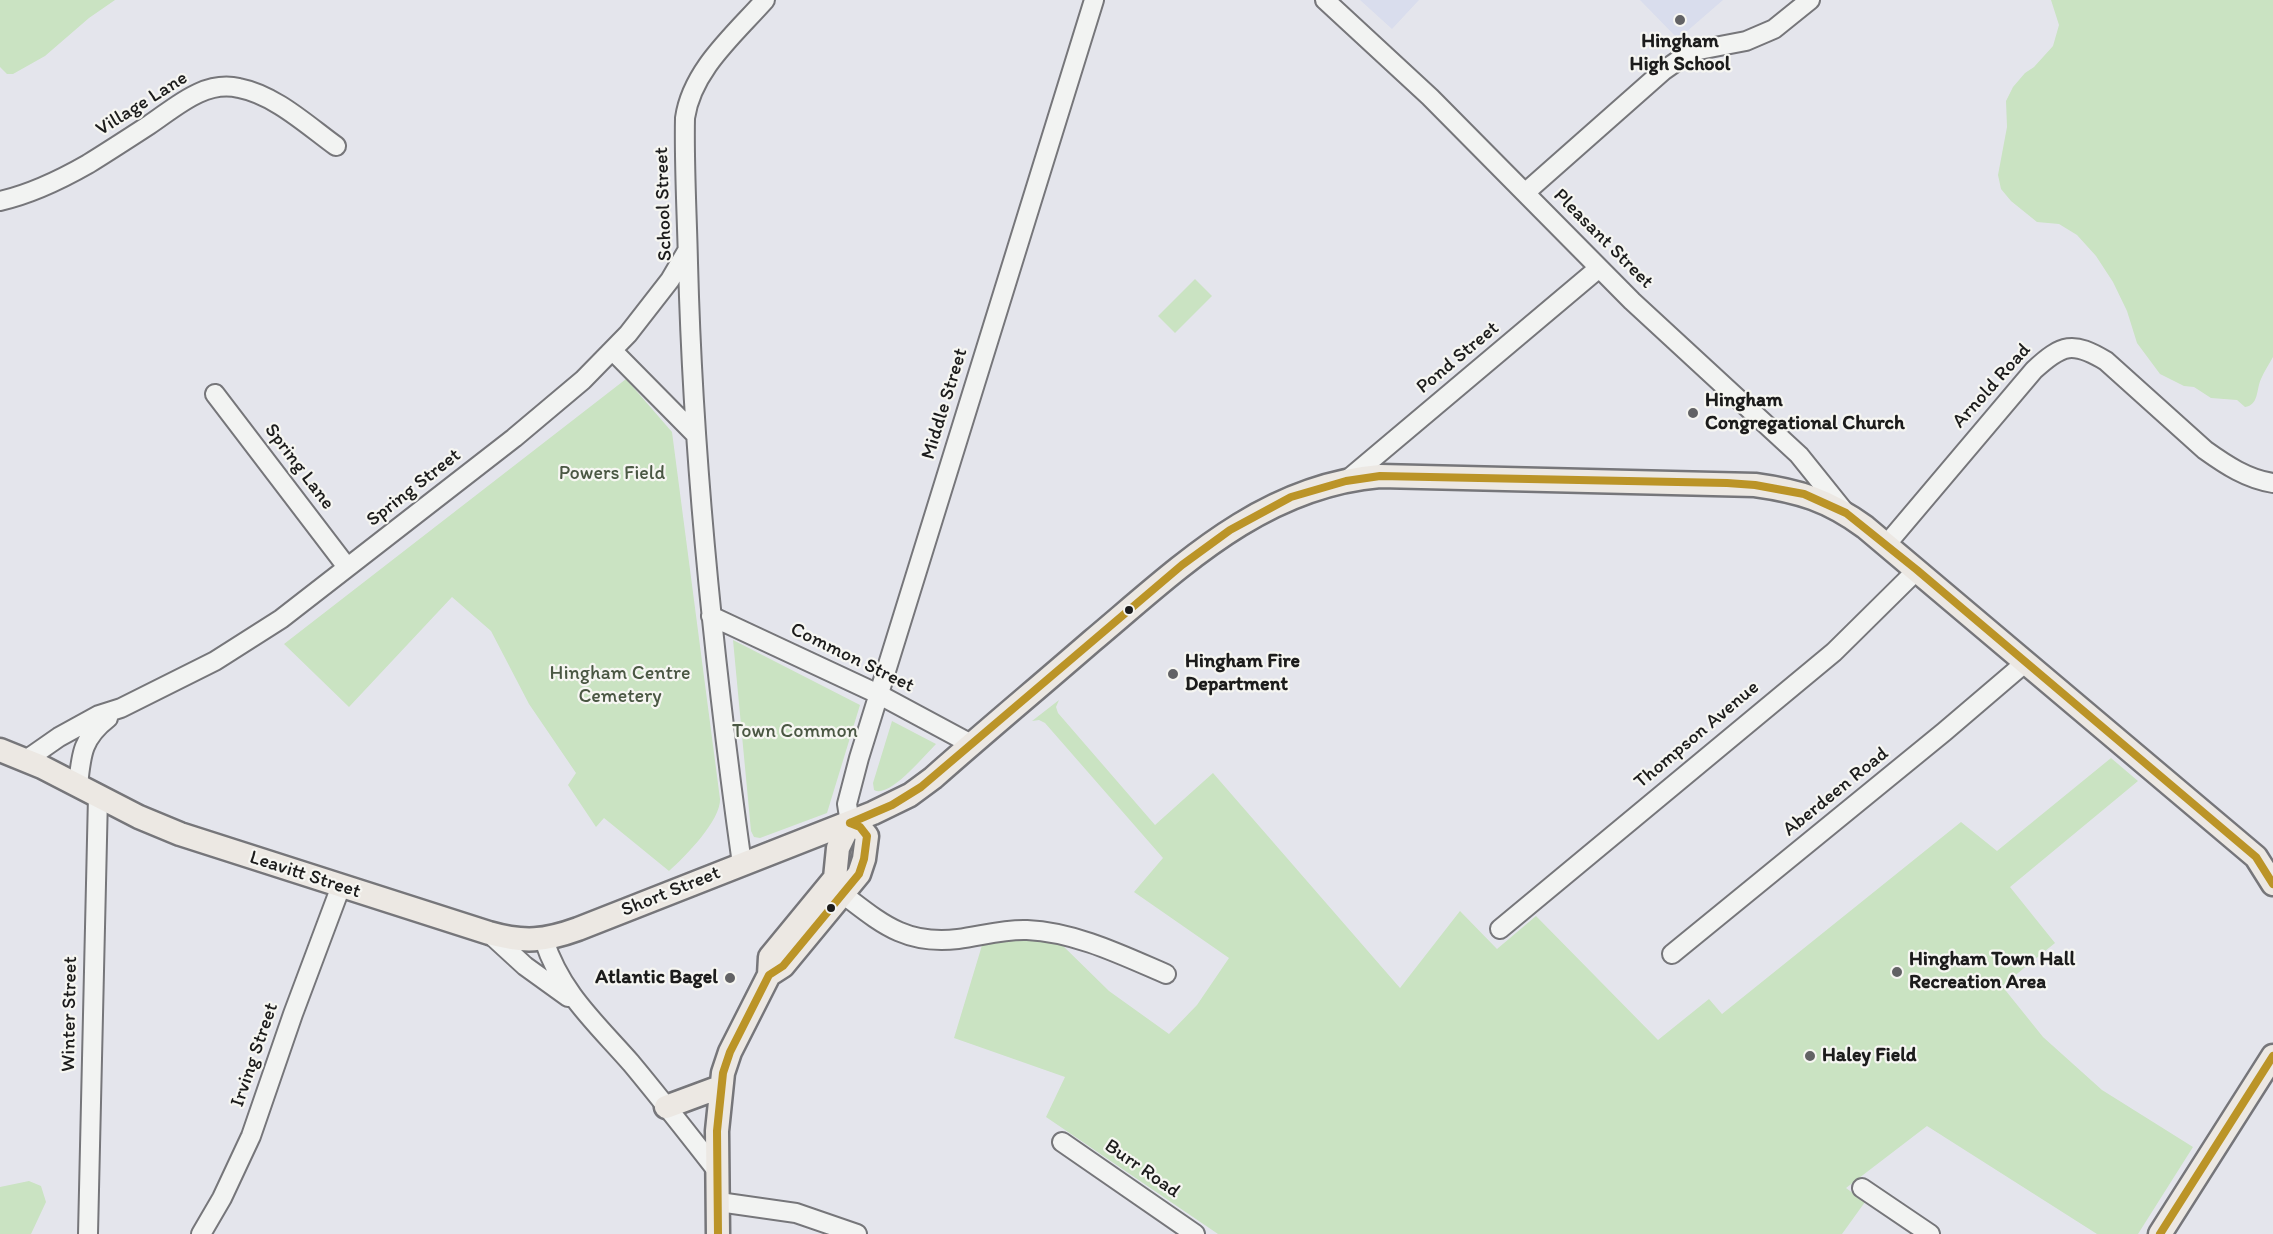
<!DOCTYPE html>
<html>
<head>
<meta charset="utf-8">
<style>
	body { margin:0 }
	canvas { display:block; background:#e4e5ec }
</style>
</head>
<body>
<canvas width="2273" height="1234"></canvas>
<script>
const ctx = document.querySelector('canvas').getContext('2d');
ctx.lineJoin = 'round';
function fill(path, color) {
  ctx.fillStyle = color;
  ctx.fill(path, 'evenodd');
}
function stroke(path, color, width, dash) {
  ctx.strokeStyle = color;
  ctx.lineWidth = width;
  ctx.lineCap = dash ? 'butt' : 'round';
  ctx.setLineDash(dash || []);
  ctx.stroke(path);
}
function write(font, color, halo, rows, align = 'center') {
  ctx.font = font + ' Itim,sans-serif';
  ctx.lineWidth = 4.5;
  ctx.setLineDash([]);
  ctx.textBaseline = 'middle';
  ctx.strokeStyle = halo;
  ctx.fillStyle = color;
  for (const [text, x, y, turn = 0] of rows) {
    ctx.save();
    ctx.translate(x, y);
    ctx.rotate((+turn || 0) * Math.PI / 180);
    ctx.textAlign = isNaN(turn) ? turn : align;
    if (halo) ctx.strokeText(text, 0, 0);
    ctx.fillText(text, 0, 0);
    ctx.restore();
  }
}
const built = new Path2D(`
	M 1360,0 L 1419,0 L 1392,29 Z
	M 1640,0 L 1723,0 L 1678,39 Z`);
const green = new Path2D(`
	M 0,0 L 115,0 L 89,18 L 45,56 L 13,74 L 7,74 L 0,67 Z
	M 2051,0 L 2273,0 L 2273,357 C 2269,364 2264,372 2261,379 C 2256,390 2259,405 2245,407 L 2237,400 L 2211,398 L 2194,387 L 2184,386 L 2160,374 L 2137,343 L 2127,311 L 2113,282 L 2096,256 L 2077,235 L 2059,224 L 2037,222 L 2011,201 L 2001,189 L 1998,175 L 2007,127 L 2006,101 L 2013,87 L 2025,73 L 2034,67 L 2053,46 L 2059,25 Z
	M 1195,279 L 1212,296 L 1175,333 L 1158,316 Z
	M 626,379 L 672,432 L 720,799 C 721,820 685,857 669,871 L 604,818 L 596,827 L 568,785 L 576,773 L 529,704 L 491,631 L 452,597 L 349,707 L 284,644 Z
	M 733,640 L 860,705 L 827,813 L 760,838 L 754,837 L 751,831 Z
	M 1059,700 L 1056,707 L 1058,713 L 1155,825 L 1213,773 L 1400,988 L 1460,911 L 1497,949 L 1536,916 L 1658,1040 L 1709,999 L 1722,1014 L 1961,822 L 1997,851 L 2111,758 L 2138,781 L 2010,887 L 2055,943 L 2002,986 L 2043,1037 L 2102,1090 L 2193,1147 L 2138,1234 L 2097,1234 L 1927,1126 L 1846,1188 L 1865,1202 L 1842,1234 L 1218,1234 L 1046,1117 L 1065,1077 L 954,1038 L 983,942 L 1024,938 L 1058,941 L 1109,991 L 1169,1034 L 1197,1005 L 1229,958 L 1134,892 L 1163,858 L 1045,723 L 1039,720 L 1032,721 Z
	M 892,721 L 936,744 C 925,755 889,799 874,790 L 873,783 Z
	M 29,1181 L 41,1186 L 46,1202 L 31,1234 L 0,1234 L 0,1187 Z`);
const minor = new Path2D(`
	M 1325,0 L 1430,97 L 1632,301 L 1799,455 L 1844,511
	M 1526,192 L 1663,71 L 1683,57 L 1699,50 L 1746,41 L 1774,29 L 1810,0
	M 0,201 C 31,194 60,180 88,164 C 109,151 129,138 149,125 C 176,107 204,80 239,88 C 275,95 307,125 336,146
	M 613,351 L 695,434
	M 215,394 L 347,567
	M 1346,481 L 1599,268
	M 1886,545 L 2034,370 C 2062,344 2073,341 2106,361 L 2205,450 C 2226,465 2247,479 2273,483
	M 711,616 L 878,694 L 971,744
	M 26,760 L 59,737 L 99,715 L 121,708 L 215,661 L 281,619 L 514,438 L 583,380 L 628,334 L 670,280 L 687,251
	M 78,786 C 81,755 82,738 108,718
	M 850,823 L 847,804 L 859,758 L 1094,0
	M 742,864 C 714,664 693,464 688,263 C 687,215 684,166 685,118 C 692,70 734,35 765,0
	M 832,886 C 876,918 900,946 958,939 C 981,936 1004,929 1027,930 C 1075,932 1122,955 1166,974
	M 1500,929 L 1834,652 L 1917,570
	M 489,933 L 525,966 L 568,997
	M 544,940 C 561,993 596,1023 631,1063 C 661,1099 689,1135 718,1172
	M 1672,954 L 1944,732 L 2026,662
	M 1062,1142 L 1195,1234
	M 1862,1188 L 1930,1234
	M 719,1202 L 796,1213 L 857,1234
	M 88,1234 L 98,796
	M 201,1234 L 222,1198 L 251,1136 L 293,1014 L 341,886`);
const major = new Path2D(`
	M 0,750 L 42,767 L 139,817 L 180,834 L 489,933 C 524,943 545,941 578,929 L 873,813 L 910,795 L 933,778 C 985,732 1039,687 1092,641 C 1179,568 1261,486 1380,476 L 1755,485 C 1799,491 1828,500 1865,527 L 2256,857 L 2273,884
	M 769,975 L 783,966 L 859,874 L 864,859 L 867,836 L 860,827 L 850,823
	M 666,1107 L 720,1087
	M 718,1234 L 717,1131 L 723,1073 L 730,1052 L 769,975 L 770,957 L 835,878 L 838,848 L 850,823
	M 2160,1234 L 2273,1056`);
const bus1 = new Path2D(`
	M 850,823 L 892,805 L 921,787 L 1182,565 L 1230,530 L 1291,497 L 1346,481 L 1380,476 L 1727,483 L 1755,485 L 1804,494 L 1846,513 L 1917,570 L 2256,857 L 2273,884
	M 718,1234 L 717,1131 L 723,1073 L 730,1052 L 769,975 L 783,966 L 859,874 L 864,859 L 867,836 L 860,827 L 850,823
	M 2160,1234 L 2273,1056`);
const markers = [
	[1680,20,6,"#626265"],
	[1693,413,6,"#626265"],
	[1129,610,5,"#1c1c1c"],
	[1173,674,6,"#626265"],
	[831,908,5,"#1c1c1c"],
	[1897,972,6,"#626265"],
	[730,978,6,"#626265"],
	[1810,1056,6,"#626265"]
];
const poiNames = [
	["Hingham",1680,42,"center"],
	["High School",1680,65,"center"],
	["Hingham",1705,401],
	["Congregational Church",1705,424],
	["Hingham Fire",1185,662],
	["Department",1185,685],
	["Hingham Town Hall",1909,960],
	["Recreation Area",1909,983],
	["Atlantic Bagel",718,978,"right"],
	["Haley Field",1822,1056]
];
const streetNames = [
	["Village Lane",142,104,-32],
	["School Street",664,204,-92],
	["Pleasant Street",1603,239,45],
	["Pond Street",1458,358,-40],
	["Arnold Road",1992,386,-48],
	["Middle Street",945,404,-73],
	["Spring Lane",299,467,53],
	["Spring Street",414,488,-38],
	["Common Street",852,658,26],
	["Thompson Avenue",1697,735,-40],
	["Aberdeen Road",1836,792,-39],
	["Leavitt Street",305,875,18],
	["Short Street",671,892,-22],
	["Winter Street",70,1014,-89],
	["Irving Street",255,1055,-71],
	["Burr Road",1142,1169,35]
];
const parkNames = [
	["Powers Field",612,474],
	["Hingham Centre",620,674],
	["Cemetery",620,697],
	["Town Common",795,732]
];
fill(built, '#d9dded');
fill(green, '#cae3c2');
stroke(minor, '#76767a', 22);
stroke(major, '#76767a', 27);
stroke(minor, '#f2f3f2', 18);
stroke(major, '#ece8e3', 22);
stroke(bus1, '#bb9427', 8);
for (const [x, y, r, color] of markers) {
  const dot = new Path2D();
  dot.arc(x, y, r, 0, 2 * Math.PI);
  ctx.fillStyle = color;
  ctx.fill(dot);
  stroke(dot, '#f6f6f2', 2);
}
write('bold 20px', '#1c1c1c', '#f6f6f2', poiNames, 'left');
write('20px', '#1c1c1c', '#f6f6f2', streetNames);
write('20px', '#4a5743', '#f6f6f2', parkNames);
</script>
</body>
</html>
